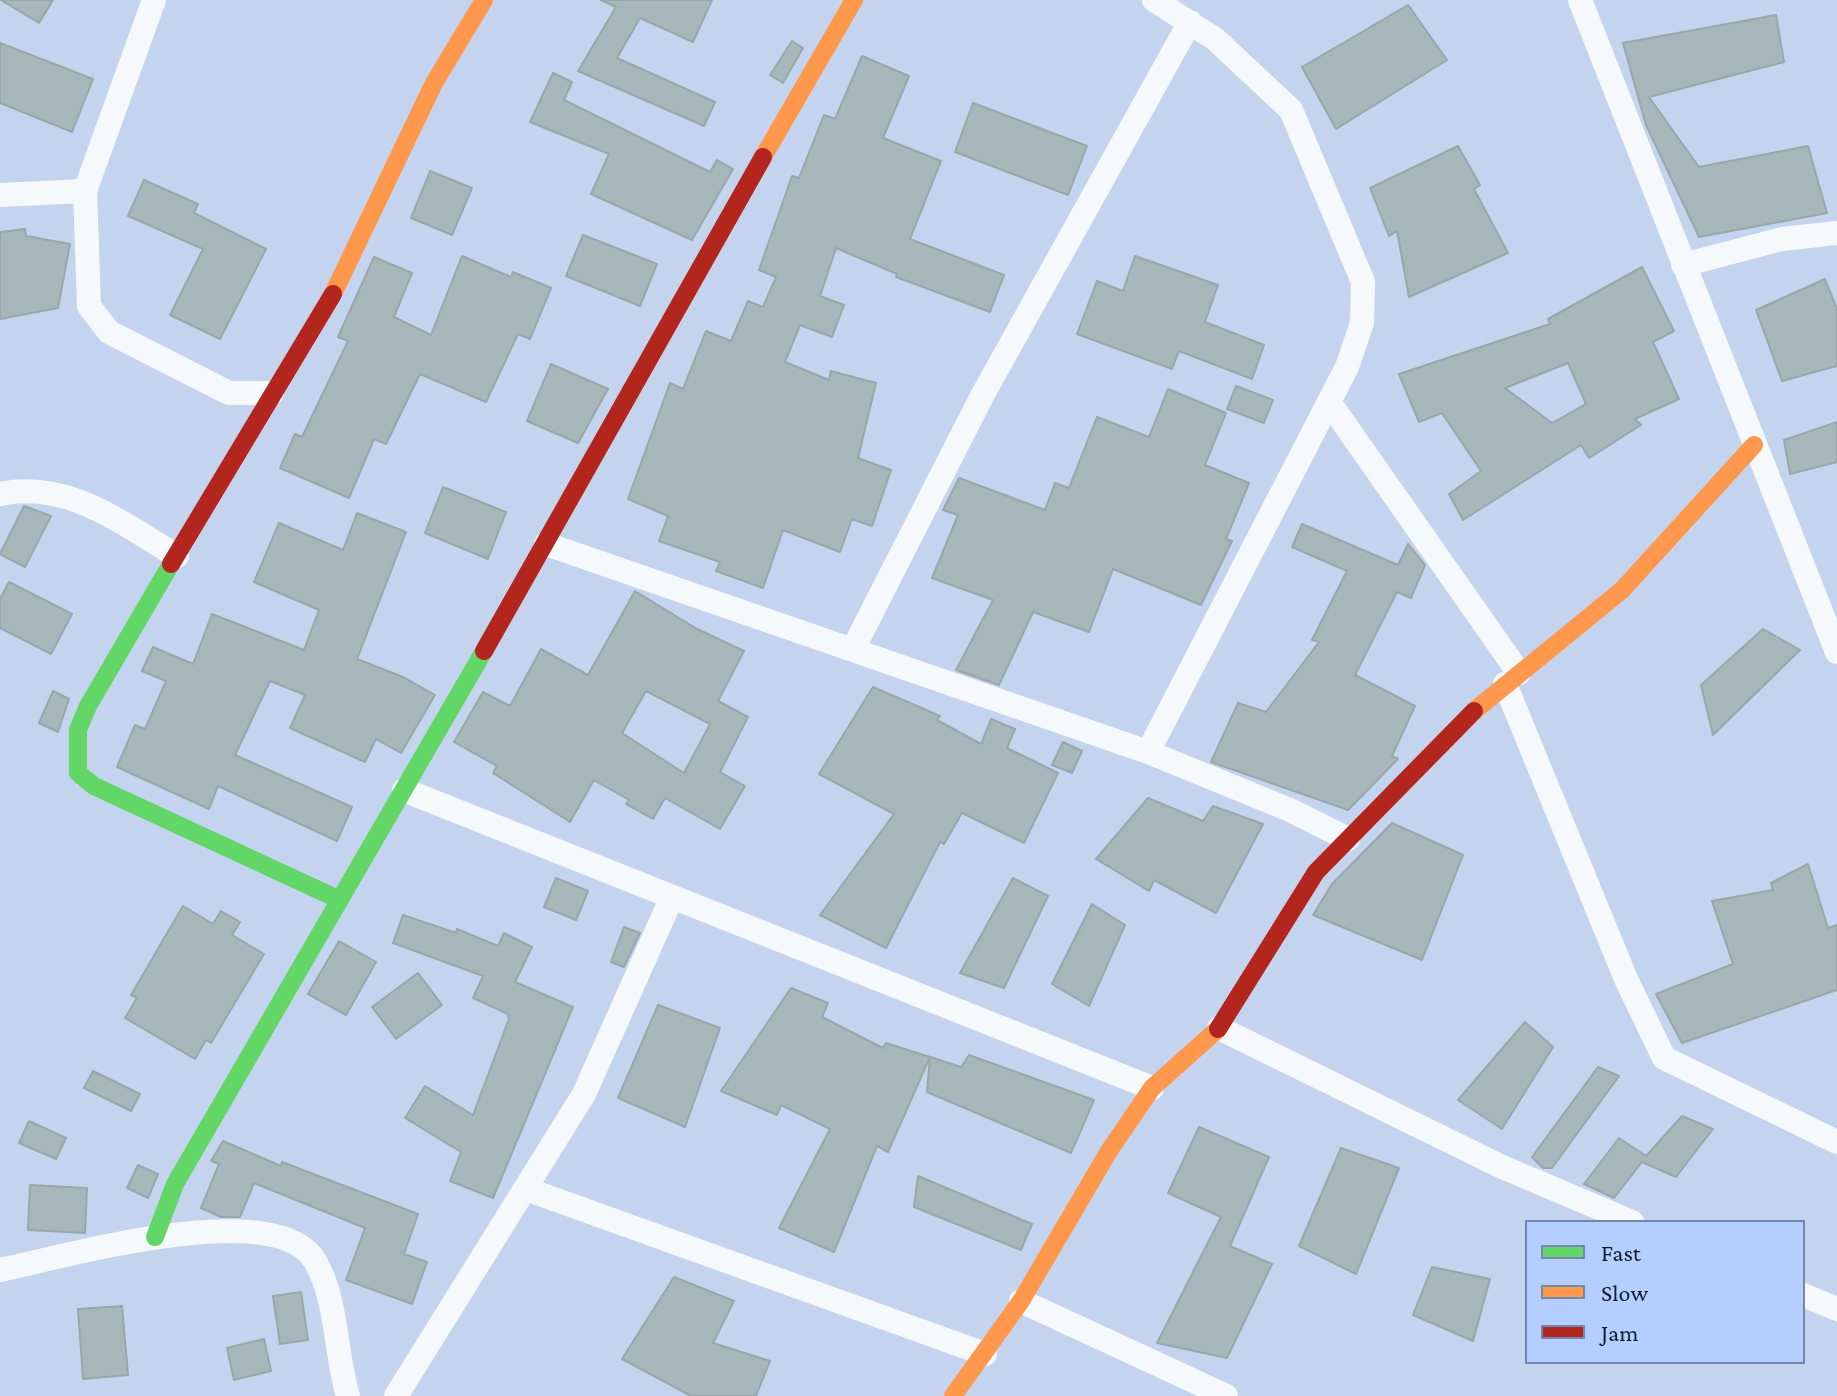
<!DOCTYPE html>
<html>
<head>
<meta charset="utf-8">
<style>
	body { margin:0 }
	#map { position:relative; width:1837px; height:1396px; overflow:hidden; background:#c5d4ee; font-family:"Crimson Pro",serif }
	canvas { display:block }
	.legend { position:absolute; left:1525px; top:1220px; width:280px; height:144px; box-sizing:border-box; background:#b4cfff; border:2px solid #7287ad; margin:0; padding:10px 14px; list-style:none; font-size:24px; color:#101c32 }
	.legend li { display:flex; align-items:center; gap:16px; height:40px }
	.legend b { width:40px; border:2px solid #7287ad }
</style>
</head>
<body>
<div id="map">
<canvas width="1837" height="1396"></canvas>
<ul class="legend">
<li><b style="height:10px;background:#63d668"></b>Fast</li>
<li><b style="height:10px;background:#ff974d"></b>Slow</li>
<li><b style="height:10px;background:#b3261e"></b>Jam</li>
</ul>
</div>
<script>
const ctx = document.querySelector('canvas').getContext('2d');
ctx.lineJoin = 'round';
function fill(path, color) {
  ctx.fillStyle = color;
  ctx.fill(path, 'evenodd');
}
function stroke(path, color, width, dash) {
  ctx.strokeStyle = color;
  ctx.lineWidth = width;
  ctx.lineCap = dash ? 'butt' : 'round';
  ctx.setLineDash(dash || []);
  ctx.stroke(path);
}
const building = new Path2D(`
	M 1,0 L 53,0 L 39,23 Z
	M 601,0 L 712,0 L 693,42 L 640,18 L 617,58 L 715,102 L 704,126 L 578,71 L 616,7 Z
	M 1408,5 L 1447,60 L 1336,129 L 1302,67 Z
	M 1776,15 L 1784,62 L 1649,97 L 1699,167 L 1808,146 L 1827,213 L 1699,237 L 1646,125 L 1623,43 Z
	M 792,41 L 803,48 L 783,83 L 770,75 Z
	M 0,43 L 93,79 L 72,132 L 0,103 Z
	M 862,56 L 909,76 L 883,138 L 941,161 L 910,239 L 1004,275 L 990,312 L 896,277 L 897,274 L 836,248 L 820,296 L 844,305 L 832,337 L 800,325 L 785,362 L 829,380 L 831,371 L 876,383 L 858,458 L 891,470 L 872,526 L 852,519 L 840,552 L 783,530 L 763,588 L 716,571 L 720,562 L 659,541 L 668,516 L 628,499 L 670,383 L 683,389 L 706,331 L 731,341 L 748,301 L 763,307 L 776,277 L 759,270 L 792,176 L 799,178 L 824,115 L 835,119 Z
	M 553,73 L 572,82 L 564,100 L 710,172 L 717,160 L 733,169 L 692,240 L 591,194 L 609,154 L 530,122 Z
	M 973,103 L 1087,146 L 1068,195 L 955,152 Z
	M 1458,146 L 1480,185 L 1474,189 L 1508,253 L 1409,297 L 1397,231 L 1389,236 L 1370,188 Z
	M 430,171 L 472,188 L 452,235 L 411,218 Z
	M 144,180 L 198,204 L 194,213 L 266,249 L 220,339 L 170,315 L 203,249 L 128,216 Z
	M 25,229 L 26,236 L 70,244 L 58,308 L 0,319 L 0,232 Z
	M 583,235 L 657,264 L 640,306 L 566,276 Z
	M 462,256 L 511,277 L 513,272 L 551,288 L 530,339 L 518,334 L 486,402 L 420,374 L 386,444 L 374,439 L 349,498 L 280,468 L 295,434 L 302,437 L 348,341 L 338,337 L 374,257 L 412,273 L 394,317 L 431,335 Z
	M 1135,256 L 1218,285 L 1205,322 L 1264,345 L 1252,379 L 1179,351 L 1172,369 L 1077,334 L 1097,281 L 1123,291 Z
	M 1642,267 L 1674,331 L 1653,342 L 1679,399 L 1635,419 L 1641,425 L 1589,458 L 1581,445 L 1463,520 L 1449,494 L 1481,471 L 1442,413 L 1419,422 L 1399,374 L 1550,324 L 1548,319 ZM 1568,363 L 1586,404 L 1552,423 L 1505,388 Z
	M 1825,279 L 1837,309 L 1837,366 L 1782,381 L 1756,310 Z
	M 551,364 L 608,389 L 578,443 L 527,421 Z
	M 1236,386 L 1273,400 L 1264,423 L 1227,409 Z
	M 1168,389 L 1226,413 L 1205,465 L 1249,483 L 1226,539 L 1232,541 L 1201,605 L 1113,569 L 1089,632 L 1033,612 L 999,685 L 956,670 L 993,600 L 932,578 L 958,515 L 943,510 L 959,478 L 1045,510 L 1055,483 L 1069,488 L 1097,417 L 1149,437 Z
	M 1837,422 L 1837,462 L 1790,474 L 1784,440 Z
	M 443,487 L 506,512 L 488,559 L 425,533 Z
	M 24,506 L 51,516 L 25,567 L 0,554 Z
	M 357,513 L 406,532 L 357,659 L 403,677 L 435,695 L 401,753 L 376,739 L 365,762 L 290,728 L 305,695 L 270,681 L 235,755 L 352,807 L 337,841 L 218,786 L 209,809 L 117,767 L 135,725 L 145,729 L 166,681 L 142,671 L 153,647 L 193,664 L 212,614 L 304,650 L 319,610 L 254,582 L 279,523 L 343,550 Z
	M 1302,524 L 1398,565 L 1408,544 L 1425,565 L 1411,598 L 1397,592 L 1355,675 L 1415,706 L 1392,756 L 1398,759 L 1348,810 L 1211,762 L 1238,703 L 1266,712 L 1319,642 L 1312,640 L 1347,571 L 1292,547 Z
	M 9,582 L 72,614 L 51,654 L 0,628 L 0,599 Z
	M 635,591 L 697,629 L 744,651 L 718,701 L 748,717 L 720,772 L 745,786 L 720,829 L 665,798 L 653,819 L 626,804 L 629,800 L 594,780 L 570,822 L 493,773 L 497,766 L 454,742 L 483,692 L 510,706 L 541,649 L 588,675 ZM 646,691 L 710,724 L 684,773 L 622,733 Z
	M 1763,629 L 1800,650 L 1713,735 L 1701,685 Z
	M 873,687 L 940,716 L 937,720 L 981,744 L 991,719 L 1015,729 L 1007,748 L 1058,773 L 1024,843 L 962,813 L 944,844 L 940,842 L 886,948 L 820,915 L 894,814 L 819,774 Z
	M 53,691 L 69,699 L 58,732 L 39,723 Z
	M 1063,742 L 1082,751 L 1072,773 L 1052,765 Z
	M 1148,798 L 1203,821 L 1213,806 L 1263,824 L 1216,913 L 1154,880 L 1149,891 L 1096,859 Z
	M 1392,823 L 1463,855 L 1422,960 L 1313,915 L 1332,884 Z
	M 1808,864 L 1828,928 L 1837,925 L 1837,990 L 1682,1043 L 1656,994 L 1733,964 L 1712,901 L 1773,890 L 1771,883 Z
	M 556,878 L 588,891 L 576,920 L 544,907 Z
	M 1013,878 L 1048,896 L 1004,988 L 960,973 Z
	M 1092,904 L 1125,925 L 1089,1006 L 1052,984 Z
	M 183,906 L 213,924 L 221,911 L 240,922 L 232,935 L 264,954 L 211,1043 L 206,1040 L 195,1059 L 125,1018 L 137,998 L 131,995 Z
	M 403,915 L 456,933 L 457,929 L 498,946 L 504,933 L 532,947 L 515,982 L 573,1007 L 493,1198 L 450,1181 L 461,1152 L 405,1118 L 425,1086 L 473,1115 L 509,1019 L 508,1014 L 473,998 L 483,976 L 393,943 Z
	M 624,927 L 640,933 L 624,967 L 611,962 Z
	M 339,941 L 376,962 L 346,1015 L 308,994 Z
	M 418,973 L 442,1005 L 396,1039 L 372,1007 Z
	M 791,988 L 828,1003 L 822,1017 L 883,1048 L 886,1043 L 930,1057 L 888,1152 L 877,1146 L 834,1252 L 779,1228 L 830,1129 L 781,1105 L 777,1115 L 721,1091 Z
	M 658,1005 L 720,1028 L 685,1127 L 618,1098 Z
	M 1525,1022 L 1553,1047 L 1502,1129 L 1458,1100 Z
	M 969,1055 L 1094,1100 L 1071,1153 L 927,1092 L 930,1057 L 961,1067 Z
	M 1598,1067 L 1619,1076 L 1552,1168 L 1543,1168 L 1532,1157 Z
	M 93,1071 L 140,1094 L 131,1111 L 84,1088 Z
	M 1682,1116 L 1713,1129 L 1676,1177 L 1642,1162 L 1614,1198 L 1584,1184 L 1619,1138 L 1646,1156 Z
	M 29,1121 L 66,1138 L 56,1159 L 19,1143 Z
	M 1199,1127 L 1269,1157 L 1230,1246 L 1272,1264 L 1227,1358 L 1157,1343 L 1221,1217 L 1168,1193 Z
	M 223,1141 L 281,1166 L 282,1162 L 418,1214 L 404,1254 L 427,1262 L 412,1304 L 346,1280 L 365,1228 L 254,1183 L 240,1217 L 221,1217 L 201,1208 L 219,1164 L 211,1161 Z
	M 1341,1148 L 1399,1168 L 1356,1274 L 1299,1246 Z
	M 138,1165 L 158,1174 L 148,1198 L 127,1188 Z
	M 918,1176 L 1032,1224 L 1021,1250 L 914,1207 Z
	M 30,1185 L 87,1188 L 85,1233 L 28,1230 Z
	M 1432,1267 L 1490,1279 L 1473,1341 L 1413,1315 Z
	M 674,1277 L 734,1301 L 713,1343 L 770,1361 L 756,1396 L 691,1396 L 622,1359 Z
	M 301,1292 L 308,1340 L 280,1344 L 273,1296 Z
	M 122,1306 L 128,1375 L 83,1379 L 78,1309 Z
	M 264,1339 L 271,1371 L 234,1380 L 227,1348 Z`);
const street = new Path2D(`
	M 154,0 L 85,191 L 89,306 L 109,332 L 229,393 L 272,393
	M 1580,0 L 1837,652
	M 0,195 L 85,191
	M 1683,265 L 1782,239 L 1837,233
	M 1329,402 L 1519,673
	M 0,494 C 68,480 121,523 177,556
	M 546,544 L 1148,752 L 1290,810 L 1348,839
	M 853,649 L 982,396 L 1190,22
	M 1505,684 L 1626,979 L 1664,1058 L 1837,1142
	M 1148,752 L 1347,367 L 1362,323 L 1363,282 L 1291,110 L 1215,39 L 1154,0
	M 404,790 L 1152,1088
	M 1219,1028 L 1500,1166 L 1632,1222
	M 526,1189 L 985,1354
	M 0,1270 C 64,1257 276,1195 315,1261 C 338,1300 335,1354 348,1396
	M 1803,1295 L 1837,1309
	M 1021,1301 L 1226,1396
	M 396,1396 L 584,1094 L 672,897`);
const fast = new Path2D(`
	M 171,564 L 88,706 L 78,730 L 78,773 L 94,786 L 340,900
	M 155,1237 L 175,1184 L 484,651`);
const slow = new Path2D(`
	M 763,157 L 854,0
	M 333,294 L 434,83 L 484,0
	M 1474,711 L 1622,590 L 1754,445
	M 953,1396 L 1021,1301 L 1109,1151 L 1152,1088 L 1218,1029`);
const jam = new Path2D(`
	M 171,564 L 333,294
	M 484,651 L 763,157
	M 1218,1029 L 1316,872 L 1474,711`);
fill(building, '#a7b6b9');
stroke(building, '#98a7a9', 2);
stroke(street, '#f6f9fc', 24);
stroke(fast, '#63d668', 18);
stroke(slow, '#ff974d', 18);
stroke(jam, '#b3261e', 18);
</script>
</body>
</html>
